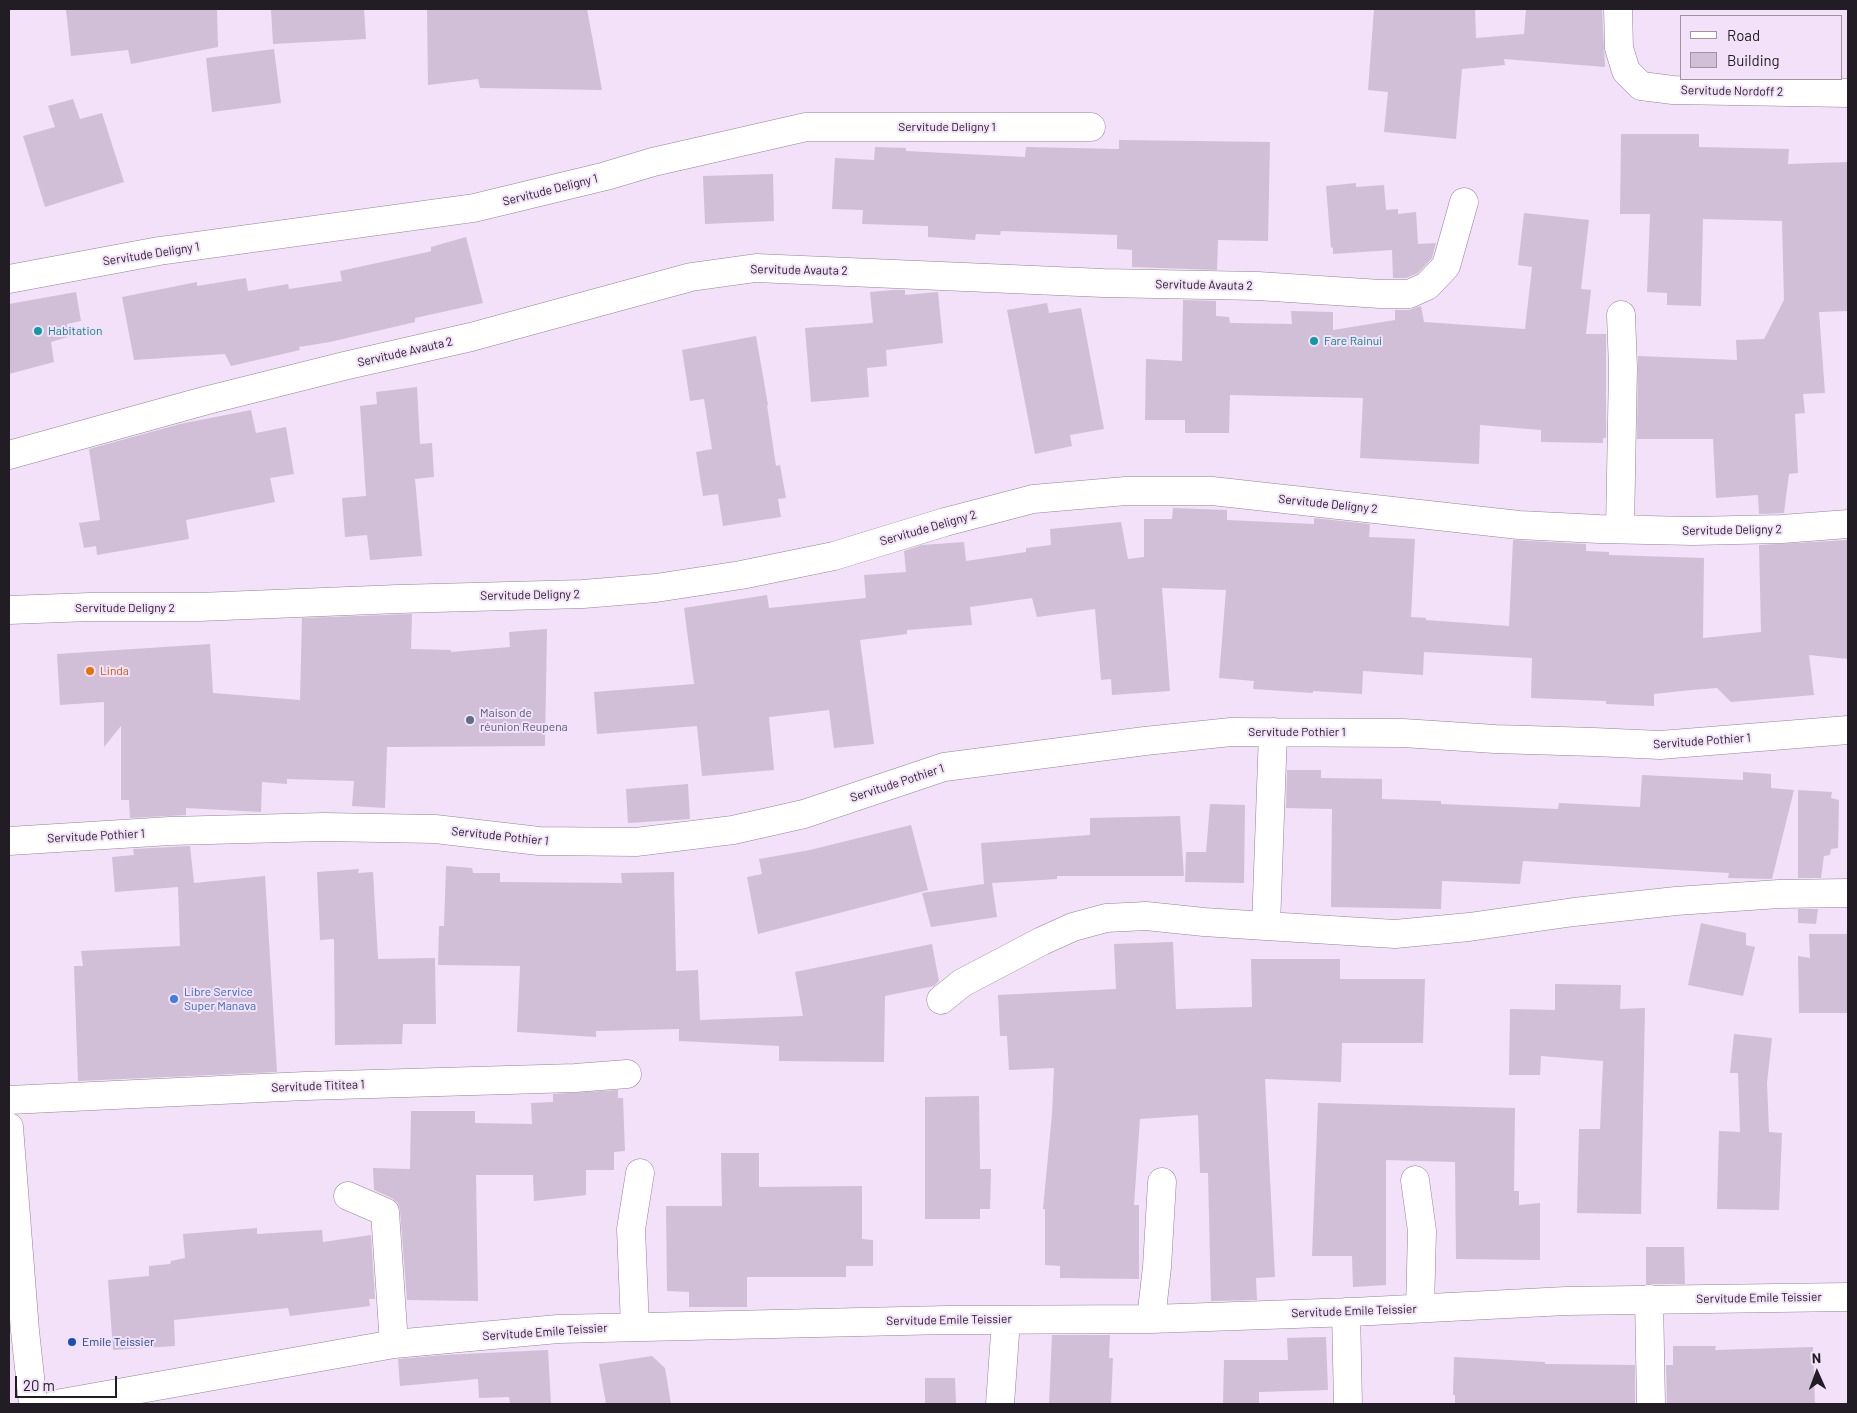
<!DOCTYPE html>
<html>
<head>
<meta charset="utf-8">
<style>
	body { margin:0 }
	#map { position:relative; width:1857px; height:1413px; overflow:hidden; background:#f2e1f8; font-family:Barlow,sans-serif }
	canvas { display:block }
	.frame { position:absolute; inset:0; border:10px solid #221c24; pointer-events:none }
	.legend { position:absolute; left:1680px; top:15px; width:162px; height:65px; box-sizing:border-box; background:#f2e1f8; border:1px solid #9f92a3; margin:0; padding:6px 9px; list-style:none; font-size:15px; color:#221c24 }
	.legend li { display:flex; align-items:center; gap:10px; height:25px }
	.legend b { width:25px; border:1px solid #9f92a3 }
	.north { position:absolute; left:1792px; top:1348px; width:50px; height:50px; -webkit-text-stroke:4px #f2e1f8; paint-order:stroke; rotate:358deg; font-size:14px; font-weight:700; line-height:20px; text-align:center; color:#221c24 }
	.north::after { content:''; display:block; margin:auto; width:18px; height:22px; background:#221c24; clip-path:polygon(50% 0,100% 100%,50% 72%,0 100%) }
	.scale { position:absolute; left:15px; top:1376px; width:102px; height:22px; box-sizing:border-box; border:2px solid #221c24; border-top:0; padding-left:6px; font-size:15px; line-height:18px; white-space:nowrap; color:#221c24; -webkit-text-stroke:4px #f2e1f8; paint-order:stroke }
</style>
</head>
<body>
<div id="map">
<canvas width="1857" height="1413"></canvas>
<div class="frame"></div>
<ul class="legend">
<li><b style="height:6px;background:#fff"></b>Road</li>
<li><b style="height:14px;background:#d0bfd6"></b>Building</li>
</ul>
<div class="north">N</div>
<div class="scale">20 m</div>
</div>
<script>
const ctx = document.querySelector('canvas').getContext('2d');
ctx.lineJoin = 'round';
function fill(path, color) {
  ctx.fillStyle = color;
  ctx.fill(path, 'evenodd');
}
function stroke(path, color, width, dash) {
  ctx.strokeStyle = color;
  ctx.lineWidth = width;
  ctx.lineCap = dash ? 'butt' : 'round';
  ctx.setLineDash(dash || []);
  ctx.stroke(path);
}
function write(font, color, halo, rows, align = 'center') {
  ctx.font = font + ' Barlow,sans-serif';
  ctx.lineWidth = 4;
  ctx.setLineDash([]);
  ctx.textBaseline = 'middle';
  ctx.strokeStyle = halo;
  ctx.fillStyle = color;
  for (const [text, x, y, turn = 0] of rows) {
    ctx.save();
    ctx.translate(x, y);
    ctx.rotate((+turn || 0) * Math.PI / 180);
    ctx.textAlign = isNaN(turn) ? turn : align;
    if (halo) ctx.strokeText(text, 0, 0);
    ctx.fillText(text, 0, 0);
    ctx.restore();
  }
}
const building = new Path2D(`
	M 66,9 L 217,9 L 218,47 L 131,64 L 128,50 L 71,56 Z
	M 271,9 L 364,9 L 366,39 L 273,44 Z
	M 427,9 L 587,9 L 602,90 L 480,88 L 478,79 L 428,85 Z
	M 1374,9 L 1475,9 L 1476,38 L 1524,34 L 1526,9 L 1602,9 L 1605,67 L 1504,59 L 1505,65 L 1462,69 L 1456,139 L 1384,132 L 1388,92 L 1368,90 Z
	M 274,49 L 281,103 L 212,112 L 206,58 Z
	M 73,99 L 80,119 L 102,113 L 124,182 L 45,207 L 23,136 L 55,127 L 48,106 Z
	M 1621,134 L 1699,134 L 1699,147 L 1789,149 L 1788,164 L 1848,162 L 1848,311 L 1819,312 L 1825,393 L 1803,394 L 1805,413 L 1795,414 L 1798,473 L 1789,474 L 1784,513 L 1759,514 L 1758,495 L 1716,498 L 1713,439 L 1637,439 L 1638,356 L 1737,360 L 1736,340 L 1764,339 L 1784,300 L 1782,221 L 1703,219 L 1701,306 L 1667,305 L 1667,293 L 1647,292 L 1650,214 L 1620,214 Z
	M 1119,140 L 1270,142 L 1268,241 L 1218,240 L 1217,270 L 1132,267 L 1132,250 L 1117,249 L 1117,235 L 1001,231 L 1000,235 L 976,234 L 975,240 L 928,237 L 928,226 L 862,224 L 863,210 L 832,209 L 835,158 L 874,160 L 875,147 L 906,148 L 906,151 L 1025,157 L 1026,147 L 1119,149 Z
	M 773,174 L 774,221 L 705,224 L 703,176 Z
	M 1356,183 L 1356,187 L 1384,185 L 1386,210 L 1398,209 L 1398,214 L 1416,212 L 1418,244 L 1436,243 L 1432,258 L 1418,273 L 1406,278 L 1393,278 L 1392,250 L 1333,254 L 1333,247 L 1331,248 L 1326,186 Z
	M 1524,213 L 1589,220 L 1581,289 L 1591,290 L 1586,334 L 1606,334 L 1606,438 L 1603,438 L 1603,443 L 1541,442 L 1541,430 L 1480,425 L 1479,464 L 1360,458 L 1363,398 L 1230,395 L 1229,433 L 1185,433 L 1185,420 L 1145,420 L 1146,359 L 1182,361 L 1183,300 L 1216,301 L 1216,316 L 1229,317 L 1230,323 L 1292,324 L 1291,311 L 1333,312 L 1333,330 L 1395,320 L 1395,310 L 1409,310 L 1421,306 L 1424,322 L 1525,329 L 1532,267 L 1518,265 Z
	M 466,237 L 483,303 L 415,318 L 415,322 L 330,342 L 299,347 L 300,350 L 231,366 L 225,354 L 134,360 L 122,297 L 197,282 L 197,286 L 246,278 L 248,291 L 288,284 L 289,289 L 342,281 L 340,271 L 428,252 L 431,251 L 431,247 Z
	M 894,290 L 905,290 L 905,295 L 938,292 L 943,343 L 886,350 L 887,366 L 867,368 L 869,397 L 811,402 L 805,328 L 873,323 L 870,292 Z
	M 76,292 L 81,321 L 67,324 L 68,337 L 51,342 L 54,362 L 9,374 L 9,304 Z
	M 1047,303 L 1049,313 L 1081,308 L 1104,429 L 1070,435 L 1072,446 L 1035,454 L 1007,310 Z
	M 756,336 L 768,405 L 767,405 L 776,466 L 780,465 L 786,498 L 778,499 L 781,517 L 723,526 L 718,494 L 703,496 L 696,452 L 712,449 L 704,399 L 690,401 L 682,350 Z
	M 417,387 L 420,444 L 432,443 L 434,477 L 415,479 L 422,556 L 370,560 L 367,535 L 345,537 L 342,498 L 366,496 L 360,406 L 377,404 L 376,392 Z
	M 251,410 L 256,433 L 286,427 L 294,474 L 270,478 L 275,502 L 186,520 L 189,539 L 97,555 L 96,546 L 84,548 L 79,523 L 100,520 L 89,449 L 180,424 Z
	M 1173,508 L 1227,510 L 1227,520 L 1314,524 L 1314,518 L 1370,524 L 1369,537 L 1415,539 L 1411,617 L 1426,618 L 1426,620 L 1509,626 L 1513,540 L 1586,544 L 1586,551 L 1609,552 L 1609,555 L 1704,558 L 1703,638 L 1761,632 L 1759,545 L 1848,540 L 1848,659 L 1809,655 L 1814,695 L 1731,702 L 1717,688 L 1691,690 L 1654,694 L 1654,706 L 1606,704 L 1606,701 L 1531,698 L 1532,658 L 1424,652 L 1423,675 L 1363,671 L 1362,694 L 1313,691 L 1313,693 L 1253,689 L 1254,681 L 1219,678 L 1226,590 L 1162,588 L 1170,691 L 1112,695 L 1111,679 L 1101,680 L 1095,609 L 1037,617 L 1032,598 L 970,607 L 972,625 L 907,630 L 907,634 L 860,640 L 874,744 L 834,748 L 829,710 L 769,717 L 774,770 L 702,776 L 697,726 L 597,734 L 594,692 L 694,684 L 684,608 L 767,595 L 769,608 L 866,598 L 864,575 L 906,572 L 904,551 L 922,545 L 964,542 L 966,561 L 1026,552 L 1026,548 L 1051,545 L 1050,529 L 1121,522 L 1128,559 L 1144,557 L 1144,519 L 1172,519 Z
	M 412,614 L 411,649 L 451,650 L 451,652 L 510,647 L 509,632 L 547,629 L 545,746 L 387,747 L 385,808 L 352,806 L 354,781 L 287,779 L 287,784 L 262,782 L 261,812 L 186,808 L 186,815 L 130,818 L 129,800 L 121,800 L 121,726 L 104,747 L 104,702 L 60,705 L 57,654 L 210,644 L 213,693 L 300,700 L 302,618 Z
	M 1287,770 L 1321,770 L 1321,778 L 1382,779 L 1382,799 L 1441,801 L 1441,804 L 1558,809 L 1559,803 L 1640,807 L 1642,775 L 1743,780 L 1743,772 L 1771,774 L 1771,788 L 1794,790 L 1772,879 L 1728,878 L 1729,873 L 1523,861 L 1520,884 L 1442,881 L 1441,909 L 1331,907 L 1332,809 L 1286,808 Z
	M 688,784 L 690,819 L 628,823 L 626,789 Z
	M 1798,790 L 1832,792 L 1831,798 L 1839,800 L 1838,848 L 1831,849 L 1830,855 L 1824,856 L 1821,878 L 1798,878 Z
	M 1210,804 L 1245,805 L 1244,883 L 1185,882 L 1186,852 L 1206,852 Z
	M 1180,816 L 1184,876 L 1057,876 L 1057,879 L 992,883 L 997,917 L 931,927 L 922,893 L 984,884 L 981,843 L 1090,835 L 1090,818 Z
	M 911,825 L 928,890 L 758,934 L 747,877 L 762,874 L 759,859 L 810,850 Z
	M 190,846 L 194,883 L 265,876 L 277,1072 L 78,1081 L 74,966 L 83,966 L 81,951 L 180,946 L 178,887 L 115,892 L 112,857 L 134,855 L 133,849 Z
	M 446,866 L 472,868 L 473,873 L 500,873 L 500,882 L 622,883 L 621,873 L 674,872 L 676,971 L 698,970 L 700,1020 L 803,1016 L 795,972 L 932,944 L 939,981 L 934,986 L 885,996 L 884,1062 L 779,1061 L 779,1046 L 679,1041 L 679,1029 L 596,1031 L 596,1037 L 517,1032 L 520,966 L 438,965 L 439,926 L 444,926 Z
	M 359,869 L 358,873 L 373,872 L 378,959 L 435,958 L 436,1024 L 403,1024 L 402,1044 L 335,1045 L 334,939 L 320,940 L 317,872 Z
	M 1798,909 L 1818,909 L 1816,924 L 1798,923 Z
	M 1701,923 L 1746,933 L 1746,945 L 1755,947 L 1743,996 L 1688,985 Z
	M 1809,934 L 1848,934 L 1848,1013 L 1799,1013 L 1798,956 L 1810,958 Z
	M 1173,942 L 1176,1009 L 1252,1007 L 1251,959 L 1340,959 L 1340,979 L 1425,979 L 1423,1043 L 1342,1043 L 1341,1082 L 1265,1079 L 1275,1277 L 1256,1278 L 1257,1300 L 1211,1301 L 1208,1173 L 1200,1173 L 1198,1115 L 1140,1119 L 1134,1205 L 1139,1205 L 1139,1279 L 1060,1278 L 1060,1266 L 1045,1265 L 1045,1209 L 1043,1209 L 1052,1114 L 1054,1068 L 1009,1070 L 1007,1036 L 1000,1036 L 998,995 L 1116,989 L 1114,944 Z
	M 1555,984 L 1621,985 L 1620,1009 L 1645,1008 L 1641,1214 L 1577,1213 L 1579,1129 L 1600,1129 L 1603,1061 L 1541,1056 L 1540,1075 L 1509,1075 L 1510,1009 L 1555,1010 Z
	M 1734,1034 L 1772,1038 L 1767,1083 L 1769,1132 L 1782,1133 L 1779,1210 L 1717,1209 L 1719,1131 L 1740,1132 L 1738,1073 L 1730,1073 Z
	M 618,1090 L 618,1098 L 623,1098 L 625,1151 L 614,1152 L 614,1170 L 586,1170 L 586,1195 L 534,1201 L 533,1175 L 476,1175 L 478,1301 L 407,1300 L 400,1210 L 398,1203 L 392,1198 L 374,1190 L 373,1168 L 410,1169 L 411,1111 L 475,1111 L 475,1123 L 532,1124 L 531,1103 L 553,1102 L 553,1094 Z
	M 979,1096 L 980,1169 L 991,1169 L 990,1209 L 980,1209 L 980,1219 L 925,1219 L 925,1097 Z
	M 1318,1103 L 1515,1108 L 1514,1191 L 1519,1191 L 1519,1205 L 1540,1203 L 1540,1260 L 1456,1259 L 1455,1162 L 1386,1160 L 1386,1285 L 1353,1287 L 1352,1256 L 1312,1256 Z
	M 721,1153 L 759,1153 L 759,1187 L 862,1186 L 862,1239 L 873,1240 L 873,1266 L 846,1266 L 846,1277 L 747,1277 L 747,1307 L 689,1307 L 689,1292 L 667,1291 L 666,1206 L 722,1206 Z
	M 257,1228 L 257,1234 L 322,1230 L 323,1242 L 371,1235 L 375,1299 L 369,1299 L 370,1306 L 290,1316 L 288,1308 L 174,1320 L 175,1346 L 113,1350 L 108,1280 L 149,1276 L 149,1266 L 170,1264 L 171,1261 L 185,1258 L 183,1234 Z
	M 1646,1247 L 1684,1247 L 1685,1284 L 1646,1284 Z
	M 1052,1335 L 1110,1335 L 1109,1358 L 1113,1358 L 1111,1404 L 1049,1404 Z
	M 1326,1337 L 1328,1390 L 1259,1392 L 1259,1404 L 1223,1404 L 1224,1360 L 1288,1360 L 1287,1338 Z
	M 1673,1346 L 1716,1346 L 1715,1350 L 1813,1347 L 1815,1404 L 1667,1404 L 1666,1365 L 1673,1365 Z
	M 548,1350 L 551,1404 L 510,1404 L 509,1397 L 479,1398 L 478,1379 L 400,1386 L 398,1359 L 443,1355 Z
	M 652,1356 L 665,1368 L 671,1404 L 606,1404 L 599,1364 Z
	M 1454,1357 L 1545,1362 L 1545,1364 L 1635,1365 L 1635,1404 L 1455,1404 L 1455,1395 L 1453,1395 Z
	M 925,1378 L 955,1378 L 956,1404 L 925,1404 Z`);
const minor = new Path2D(`
	M 1618,9 L 1619,48 L 1626,71 L 1641,86 L 1673,90 L 1848,93
	M 9,279 L 159,251 L 474,208 L 606,176 L 653,162 L 806,127 L 1091,127
	M 9,455 L 204,401 L 344,366 L 471,337 L 691,277 L 756,268 L 1103,283 L 1258,286 L 1380,294 L 1409,294 L 1427,286 L 1446,266 L 1464,202
	M 1620,529 L 1623,368 L 1621,315
	M 9,610 L 90,607 L 199,607 L 398,599 L 583,594 L 656,588 L 741,575 L 834,556 L 945,522 L 1033,499 L 1126,491 L 1212,491 L 1519,525 L 1599,529 L 1693,531 L 1782,529 L 1848,524
	M 1273,732 L 1266,926 L 1395,934 L 1469,927 L 1574,912 L 1676,901 L 1779,894 L 1848,893
	M 9,841 L 170,831 L 324,827 L 435,829 L 539,841 L 636,842 L 733,830 L 804,814 L 944,767 L 1145,741 L 1231,732 L 1403,733 L 1495,739 L 1594,742 L 1660,745 L 1848,730
	M 941,1000 L 962,983 L 1042,941 L 1073,927 L 1106,918 L 1146,916 L 1204,922 L 1266,926
	M 9,1100 L 305,1086 L 575,1078 L 627,1074
	M 1415,1180 L 1422,1231 L 1420,1308
	M 348,1196 L 385,1212 L 394,1344
	M 1649,1299 L 1651,1404
	M 1346,1312 L 1348,1404
	M 1151,1319 L 1157,1267 L 1162,1182
	M 635,1326 L 631,1229 L 640,1173
	M 56,1404 L 394,1344 L 558,1329 L 947,1320 L 1151,1319 L 1352,1312 L 1566,1301 L 1848,1297
	M 1000,1404 L 1006,1320`);
const primary = new Path2D(`
	M 9,1127 L 25,1331 L 33,1404`);
const markers = [
	[38,331,5,"#0f9aa8"],
	[1314,341,5,"#0f9aa8"],
	[90,671,5,"#e8710a"],
	[470,720,5,"#5c6f8a"],
	[174,999,5,"#3f7fe0"],
	[72,1342,5,"#1a4fb4"]
];
const streetNames = [
	["Servitude Nordoff 2",1732,91,1],
	["Servitude Deligny 1",947,127],
	["Servitude Deligny 1",550,190,-14],
	["Servitude Deligny 1",151,254,-9],
	["Servitude Avauta 2",799,270,1],
	["Servitude Avauta 2",1204,285,1],
	["Servitude Avauta 2",405,352,-13],
	["Servitude Deligny 2",1328,504,6],
	["Servitude Deligny 2",928,528,-16],
	["Servitude Deligny 2",1732,530,-1],
	["Servitude Deligny 2",530,595,-1],
	["Servitude Deligny 2",125,608],
	["Servitude Pothier 1",1297,732],
	["Servitude Pothier 1",1702,741,-4],
	["Servitude Pothier 1",897,783,-18],
	["Servitude Pothier 1",96,836,-3],
	["Servitude Pothier 1",500,836,6],
	["Servitude Tititea 1",318,1086,-2],
	["Servitude Emile Teissier",1759,1298,-1],
	["Servitude Emile Teissier",1354,1311,-2],
	["Servitude Emile Teissier",949,1320,-1],
	["Servitude Emile Teissier",545,1332,-4]
];
const cultureNames = [
	["Habitation",48,331],
	["Fare Rainui",1324,341]
];
const foodNames = [
	["Linda",100,671]
];
const serviceNames = [
	["Maison de",480,713],
	["réunion Reupena",480,727]
];
const shopNames = [
	["Libre Service",184,992],
	["Super Manava",184,1006]
];
const transitNames = [
	["Emile Teissier",82,1342]
];
fill(building, '#d0bfd6');
stroke(minor, '#938398', 29);
stroke(primary, '#938398', 29);
stroke(minor, '#fff', 28);
stroke(primary, '#fff', 28);
for (const [x, y, r, color] of markers) {
  const dot = new Path2D();
  dot.arc(x, y, r, 0, 2 * Math.PI);
  ctx.fillStyle = color;
  ctx.fill(dot);
  stroke(dot, '#f2e1f8', 2);
}
write('12px', '#221c24', '#f2e1f8', streetNames);
write('12px', '#0d838f', '#f2e1f8', cultureNames, 'left');
write('12px', '#c56008', '#f2e1f8', foodNames, 'left');
write('12px', '#4e5e75', '#f2e1f8', serviceNames, 'left');
write('12px', '#366cbe', '#f2e1f8', shopNames, 'left');
write('12px', '#164399', '#f2e1f8', transitNames, 'left');
</script>
</body>
</html>
